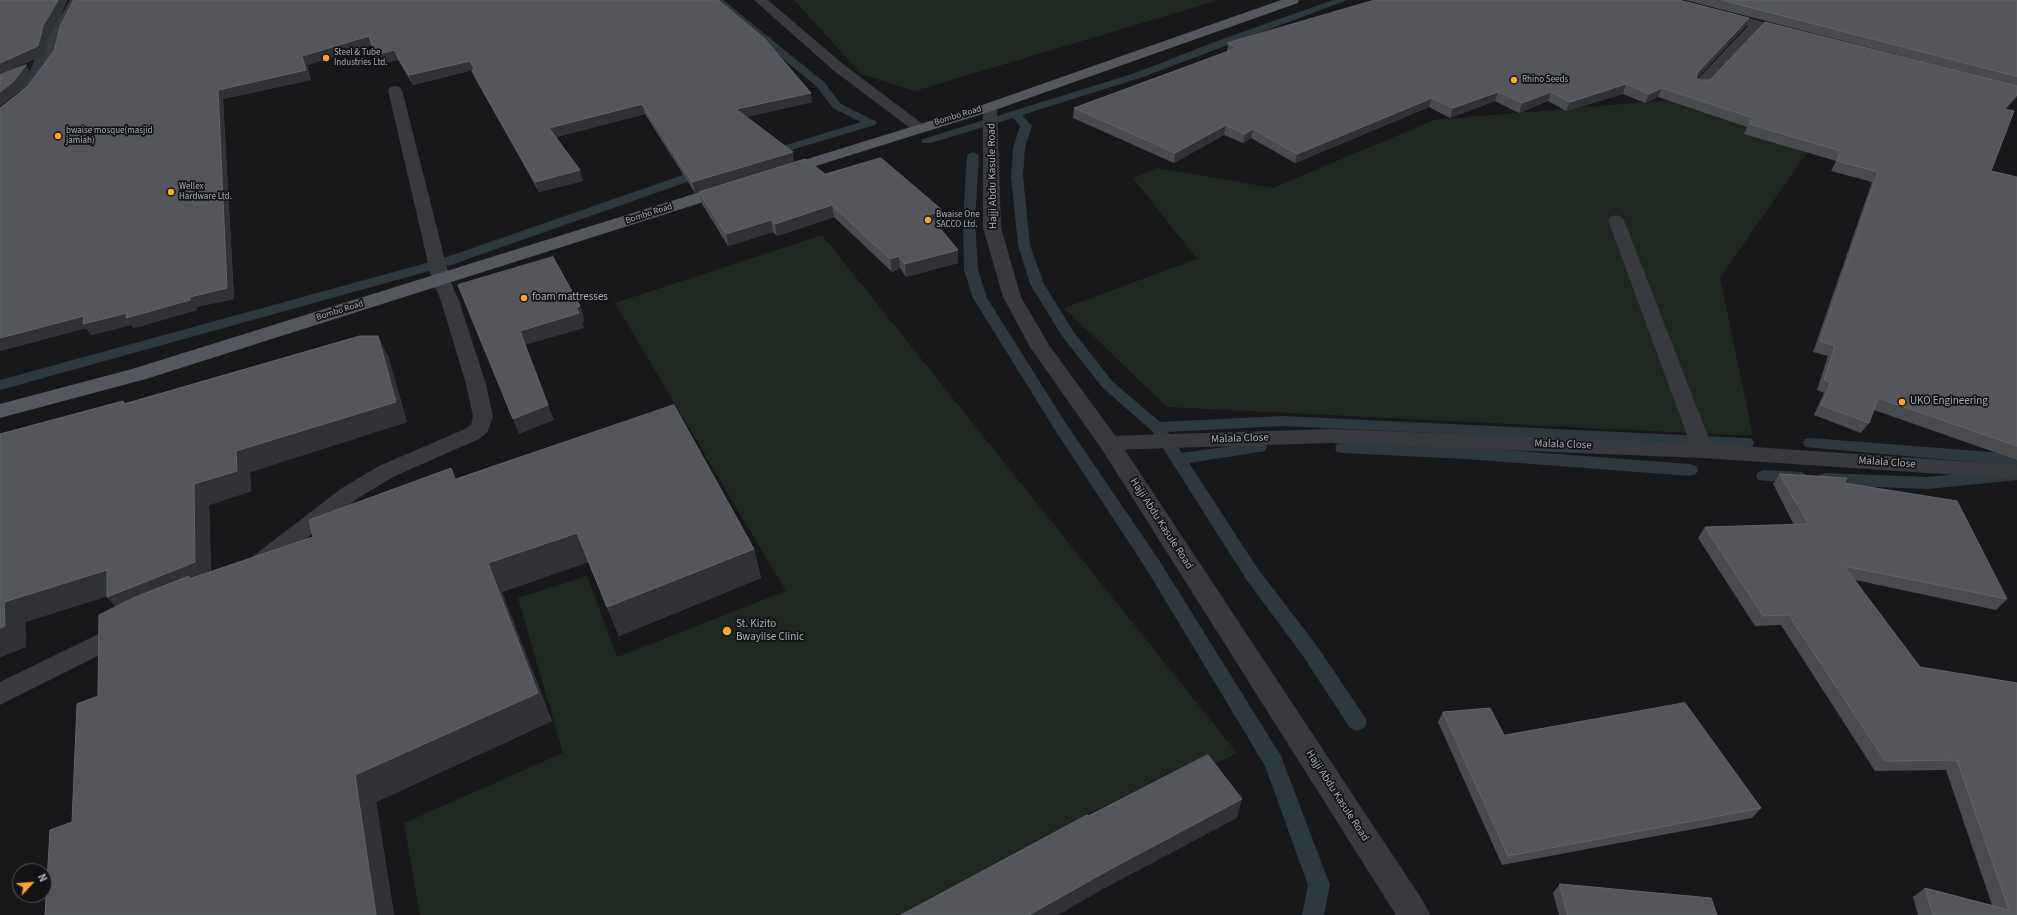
<!DOCTYPE html>
<html>
<head>
<meta charset="utf-8">
<style>
	body { margin:0 }
	#map { position:relative; width:2017px; height:915px; overflow:hidden; background:#18181a; font-family:"Source Sans 3",sans-serif }
	canvas { display:block }
	.north { position:absolute; left:12px; top:863px; width:40px; height:40px; box-sizing:border-box; background:#131315; border:1px solid #4f5257; border-radius:50%; rotate:64deg; font-size:11px; font-weight:700; line-height:16px; text-align:center; color:#a9b0ba }
	.north::after { content:''; display:block; margin:auto; width:14px; height:18px; background:#faa52f; clip-path:polygon(50% 0,100% 100%,50% 72%,0 100%) }
</style>
</head>
<body>
<div id="map">
<canvas width="2017" height="915"></canvas>
<div class="north">N</div>
</div>
<script>
const ctx = document.querySelector('canvas').getContext('2d');
ctx.lineJoin = 'round';
function fill(path, color) {
  ctx.fillStyle = color;
  ctx.fill(path, 'evenodd');
}
function stroke(path, color, width, dash) {
  ctx.strokeStyle = color;
  ctx.lineWidth = width;
  ctx.lineCap = dash ? 'butt' : 'round';
  ctx.setLineDash(dash || []);
  ctx.stroke(path);
}
function write(font, color, halo, rows, align = 'center') {
  ctx.font = font + ' "Source Sans 3",sans-serif';
  ctx.lineWidth = 3.5;
  ctx.setLineDash([]);
  ctx.textBaseline = 'middle';
  ctx.strokeStyle = halo;
  ctx.fillStyle = color;
  for (const [text, x, y, turn = 0] of rows) {
    ctx.save();
    ctx.translate(x, y);
    ctx.rotate((+turn || 0) * Math.PI / 180);
    ctx.textAlign = isNaN(turn) ? turn : align;
    if (halo) ctx.strokeText(text, 0, 0);
    ctx.fillText(text, 0, 0);
    ctx.restore();
  }
}
const green = new Path2D(`
	M 794,0 L 1219,0 L 915,91 L 861,74 Z
	M 1693,98 L 1819,135 L 1720,278 L 1753,436 L 1167,407 L 1064,308 L 1197,259 L 1133,178 L 1157,168 L 1273,188 L 1434,120 Z
	M 822,235 L 1237,753 L 920,915 L 420,915 L 404,823 L 563,753 L 518,598 L 587,576 L 617,657 L 786,591 L 615,303 Z`);
const stream = new Path2D(`
	M 57,0 L 67,0 L 40,72 L 22,90 L 0,101 L 0,94 L 14,86 L 30,71 Z
	M 712,0 L 723,0 L 824,82 L 841,104 L 875,121 L 877,123 L 875,125 L 771,156 L 763,156 L 761,154 L 763,152 L 861,122 L 833,108 L 816,86 Z
	M 1333,0 L 1347,0 L 1143,77 L 1022,115 L 1032,126 L 1025,148 L 1023,176 L 1030,245 L 1044,284 L 1073,331 L 1112,381 L 1160,422 L 1282,416 L 1746,438 L 1752,439 L 1754,443 L 1752,447 L 1746,448 L 1282,426 L 1168,432 L 1182,453 L 1259,442 L 1265,443 L 1267,447 L 1265,451 L 1259,452 L 1189,463 L 1258,569 L 1317,646 L 1364,716 L 1367,722 L 1364,728 L 1357,731 L 1350,728 L 1303,656 L 1246,579 L 1152,431 L 1102,387 L 1062,336 L 1030,284 L 1018,245 L 1011,176 L 1013,148 L 1020,126 L 1013,118 L 931,143 L 923,143 L 921,141 L 923,139 L 1135,73 L 1217,41 Z
	M 973,152 L 979,155 L 975,220 L 978,270 L 987,298 L 1065,422 L 1159,560 L 1281,756 L 1330,885 L 1324,915 L 1302,915 L 1308,885 L 1265,766 L 1147,570 L 1055,430 L 973,298 L 964,270 L 963,220 L 967,155 Z
	M 706,167 L 710,168 L 712,171 L 710,174 L 451,265 L 0,390 L 0,380 L 441,259 Z
	M 1811,438 L 2017,454 L 2017,466 L 1805,447 L 1803,443 L 1805,439 Z
	M 1343,443 L 1466,447 L 1690,464 L 1696,466 L 1698,470 L 1696,474 L 1690,476 L 1466,459 L 1343,453 L 1337,452 L 1335,448 L 1337,444 Z
	M 2017,468 L 2017,480 L 1928,489 L 1825,485 L 1819,483 L 1817,479 L 1819,475 L 1825,473 L 1928,477 Z
	M 1764,470 L 1800,472 L 1806,474 L 1808,478 L 1806,482 L 1800,484 L 1758,480 L 1756,476 L 1758,472 Z`);
const lane = new Path2D(`
	M 395,86 L 400,87 L 402,90 L 450,280 L 459,301 L 486,384 L 493,416 L 487,433 L 479,439 L 395,476 L 358,498 L 264,572 L 256,575 L 248,572 L 244,566 L 248,560 L 342,488 L 379,466 L 465,429 L 471,425 L 473,416 L 466,384 L 441,301 L 432,280 L 388,90 L 390,87 Z
	M 1616,215 L 1622,217 L 1624,220 L 1711,444 L 2017,465 L 2017,479 L 1703,458 L 1331,443 L 1109,450 L 1102,448 L 1099,443 L 1102,438 L 1109,436 L 1331,429 L 1690,443 L 1608,220 L 1610,217 Z
	M 125,621 L 134,624 L 137,631 L 134,638 L 0,705 L 0,682 Z`);
const street = new Path2D(`
	M 70,0 L 82,0 L 64,36 L 58,59 L 33,95 L 5,118 L 0,120 L 0,108 L 21,92 L 44,59 L 50,36 Z
	M 754,0 L 768,0 L 843,64 L 924,125 L 927,128 L 924,131 L 914,131 L 833,70 Z
	M 1658,0 L 1679,0 L 1795,30 L 1797,33 L 1795,36 L 1790,37 L 1760,29 L 1705,88 L 1695,88 L 1693,85 L 1695,82 L 1748,26 L 1659,3 Z
	M 990,103 L 995,104 L 997,107 L 1001,228 L 1021,297 L 1049,345 L 1117,438 L 1425,904 L 1430,915 L 1396,915 L 1101,448 L 1030,347 L 1003,297 L 983,228 L 983,107 L 985,104 Z`);
const primary = new Path2D(`
	M 1281,0 L 1299,0 L 1298,3 L 995,110 L 787,175 L 781,177 L 775,175 L 773,172 L 775,169 L 985,104 Z
	M 729,183 L 735,184 L 737,188 L 735,192 L 146,379 L 0,418 L 0,404 L 132,369 Z`);
const wall = new Path2D(`
	M 74,0 L 812,102 L 746,117 L 794,162 L 695,193 L 645,114 L 556,137 L 583,181 L 539,192 L 476,80 L 472,71 L 473,70 L 413,85 L 398,60 L 378,64 L 372,45 L 307,65 L 311,80 L 223,99 L 234,299 L 196,307 L 197,310 L 134,328 L 131,325 L 91,335 L 86,328 L 0,351 L 0,108 L 28,86 L 54,51 Z
	M 1685,0 L 2017,0 L 2017,97 L 2006,109 L 1991,171 L 2017,177 L 2017,460 L 1874,410 L 1869,423 L 1861,433 L 1814,415 L 1824,393 L 1817,390 L 1828,356 L 1813,352 L 1872,182 L 1831,171 L 1836,161 L 1744,134 L 1747,127 L 1658,97 L 1645,103 L 1623,94 L 1566,111 L 1548,101 L 1519,113 L 1495,101 L 1450,118 L 1429,107 L 1295,163 L 1251,138 L 1243,143 L 1224,135 L 1174,163 L 1073,118 L 1074,108 L 1227,52 L 1228,43 L 1745,27 L 1697,78 L 1699,80 L 2013,85 Z
	M 825,174 L 942,223 L 937,225 L 958,250 L 958,263 L 906,277 L 900,268 L 892,272 L 834,217 L 777,236 L 773,232 L 728,246 L 702,204 L 699,192 Z
	M 388,356 L 407,422 L 250,472 L 251,491 L 209,505 L 211,572 L 313,537 L 456,479 L 754,549 L 761,578 L 619,636 L 588,562 L 502,592 L 552,721 L 376,802 L 394,915 L 45,915 L 72,822 L 98,696 L 116,607 L 107,596 L 25,622 L 26,647 L 0,657 L 0,434 L 123,401 L 125,403 Z
	M 1780,474 L 1844,483 L 2007,599 L 1996,610 L 1855,580 L 1920,667 L 2017,683 L 2017,915 L 1918,915 L 1913,897 L 1925,888 L 1992,905 L 1946,770 L 1875,771 L 1781,625 L 1755,626 L 1698,538 L 1705,527 L 1794,525 L 1773,484 Z
	M 1443,712 L 1504,735 L 1761,808 L 1752,818 L 1502,865 L 1438,722 Z
	M 1560,884 L 1717,915 L 1559,915 L 1553,893 Z`);
const shadedWall = new Path2D(`
	M 58,0 L 68,0 L 49,35 L 44,55 L 0,75 L 0,63 L 43,26 Z
	M 1749,18 L 1745,27 L 1694,81 L 1698,72 Z
	M 369,36 L 372,45 L 307,65 L 311,80 L 223,99 L 234,299 L 196,307 L 197,310 L 134,328 L 131,325 L 91,335 L 86,328 L 0,351 L 0,338 L 84,316 L 190,297 L 218,90 L 302,56 Z
	M 394,50 L 398,60 L 378,64 L 375,55 Z
	M 470,61 L 473,70 L 413,85 L 409,75 Z
	M 26,65 L 32,74 L 20,91 L 0,106 L 0,92 Z
	M 1626,84 L 1623,94 L 1566,111 L 1570,102 Z
	M 1662,88 L 1658,97 L 1645,103 L 1649,94 Z
	M 1498,92 L 1495,101 L 1450,118 L 1453,108 Z
	M 1551,92 L 1548,101 L 1519,113 L 1522,103 Z
	M 811,93 L 812,102 L 738,119 L 736,109 Z
	M 2017,95 L 2017,97 L 1998,118 L 2004,109 Z
	M 1432,98 L 1429,107 L 1295,163 L 1297,154 Z
	M 642,104 L 645,114 L 553,138 L 549,128 Z
	M 1226,125 L 1224,135 L 1174,163 L 1175,153 Z
	M 1253,129 L 1251,138 L 1243,143 L 1245,134 Z
	M 793,152 L 794,162 L 695,193 L 692,182 Z
	M 580,170 L 583,181 L 539,192 L 535,182 Z
	M 832,205 L 834,217 L 777,236 L 775,224 Z
	M 942,210 L 942,223 L 930,227 L 929,215 Z
	M 771,220 L 773,232 L 728,246 L 726,234 Z
	M 958,250 L 958,263 L 906,277 L 905,264 Z
	M 899,256 L 900,268 L 892,272 L 890,259 Z
	M 580,306 L 585,321 L 582,322 L 584,328 L 525,345 L 520,331 Z
	M 378,336 L 388,356 L 407,422 L 250,472 L 251,491 L 209,505 L 211,583 L 125,617 L 107,597 L 112,595 L 25,622 L 26,647 L 0,657 L 0,628 L 4,602 L 194,484 L 236,451 Z
	M 548,405 L 554,420 L 519,434 L 513,419 Z
	M 577,533 L 588,562 L 502,592 L 552,721 L 376,802 L 394,915 L 376,915 L 355,775 L 488,563 Z
	M 754,549 L 761,578 L 619,636 L 607,607 Z
	M 1242,799 L 1237,818 L 1105,888 L 1058,915 L 1029,915 L 1107,871 Z`);
const building = new Path2D(`
	M 0,0 L 58,0 L 43,26 L 38,46 L 0,63 Z
	M 74,0 L 718,0 L 764,38 L 811,93 L 736,109 L 793,152 L 692,182 L 642,104 L 549,128 L 580,170 L 535,182 L 472,71 L 475,69 L 470,61 L 409,75 L 394,50 L 375,55 L 369,36 L 302,56 L 306,70 L 218,90 L 227,288 L 190,297 L 190,300 L 126,318 L 127,313 L 83,324 L 84,316 L 0,338 L 0,108 L 28,86 L 54,51 L 60,27 Z
	M 1375,0 L 1679,0 L 1749,18 L 1698,72 L 1696,77 L 1699,80 L 1710,80 L 1765,22 L 2017,86 L 2017,95 L 2004,109 L 2014,111 L 1991,171 L 2017,177 L 2017,446 L 1878,398 L 1869,423 L 1821,405 L 1831,382 L 1824,380 L 1835,346 L 1820,341 L 1878,172 L 1837,161 L 1841,151 L 1749,124 L 1753,118 L 1662,88 L 1649,94 L 1626,84 L 1570,102 L 1551,92 L 1522,103 L 1498,92 L 1453,108 L 1432,98 L 1297,154 L 1253,129 L 1245,134 L 1226,125 L 1175,153 L 1074,108 L 1237,48 L 1228,43 Z
	M 1722,0 L 2017,0 L 2017,76 Z
	M 26,65 L 14,81 L 0,92 L 0,75 Z
	M 881,158 L 942,210 L 929,215 L 958,250 L 905,264 L 899,256 L 890,259 L 832,205 L 775,224 L 771,220 L 726,234 L 699,192 L 805,159 L 825,174 Z
	M 553,257 L 580,306 L 576,308 L 579,313 L 520,331 L 548,405 L 513,419 L 458,285 Z
	M 360,336 L 378,336 L 396,402 L 236,451 L 237,471 L 194,484 L 195,562 L 107,597 L 107,570 L 4,602 L 5,626 L 0,628 L 0,434 L 123,401 L 123,404 Z
	M 674,405 L 754,549 L 607,607 L 577,533 L 488,563 L 538,693 L 355,775 L 376,915 L 45,915 L 50,830 L 72,822 L 77,704 L 98,696 L 99,615 L 133,598 L 189,576 L 189,579 L 313,537 L 309,520 L 451,468 L 455,479 Z
	M 1780,474 L 1847,478 L 1844,483 L 1957,501 L 2007,599 L 1844,566 L 1920,667 L 2017,683 L 2017,915 L 1933,915 L 1925,888 L 2009,910 L 1957,760 L 1885,761 L 1789,615 L 1763,616 L 1705,527 L 1808,524 Z
	M 1685,703 L 1761,808 L 1508,856 L 1443,712 L 1490,708 L 1504,735 Z
	M 1208,755 L 1242,799 L 1107,871 L 1029,915 L 901,915 L 1087,815 L 1088,816 Z
	M 1560,884 L 1711,898 L 1717,915 L 1568,915 Z`);
const markers = [
	[326,58,4,"#faa52f"],
	[1514,80,4,"#faa52f"],
	[58,136,4,"#faa52f"],
	[171,192,4,"#faa52f"],
	[928,220,4,"#faa52f"],
	[524,298,4,"#faa52f"],
	[1902,402,4,"#faa52f"],
	[727,631,5,"#faa52f"]
];
const farPoinames = [
	["Steel & Tube",334,53],
	["Industries Ltd.",334,63],
	["Rhino Seeds",1522,80],
	["bwaise mosque(masjid",66,131],
	["jamiah)",66,141],
	["Wellex",179,187],
	["Hardware Ltd.",179,197],
	["Bwaise One",936,215],
	["SACCO Ltd.",936,225]
];
const farStreetnames = [
	["Bombo Road",958,116,-17],
	["Bombo Road",649,214,-18],
	["Bombo Road",340,311,-17]
];
const streetNames = [
	["Hajji Abdu Kasule Road",993,176,-91],
	["Malala Close",1240,439,-2],
	["Malala Close",1563,445,2],
	["Malala Close",1887,463,4],
	["Hajji Abdu Kasule Road",1161,524,57],
	["Hajji Abdu Kasule Road",1337,796,57]
];
const poiNames = [
	["foam mattresses",532,298],
	["UKO Engineering",1910,402],
	["St. Kizito",736,625],
	["Bwayiise Clinic",736,638]
];
fill(green, '#1f2820');
fill(stream, '#2d383f');
fill(lane, '#383a3f');
fill(street, '#383a3f');
fill(primary, '#54575e');
fill(wall, '#494b4f');
fill(shadedWall, '#313235');
fill(building, '#54565b');
stroke(building, '#61646a', 1);
for (const [x, y, r, color] of markers) {
  const dot = new Path2D();
  dot.arc(x, y, r, 0, 2 * Math.PI);
  ctx.fillStyle = color;
  ctx.fill(dot);
  stroke(dot, '#131315', 1.5);
}
write('9px', '#a9b0ba', '#131315', farPoinames, 'left');
write('9px', '#a9b0ba', '#131315', farStreetnames);
write('11px', '#a9b0ba', '#131315', streetNames);
write('11px', '#a9b0ba', '#131315', poiNames, 'left');
</script>
</body>
</html>
